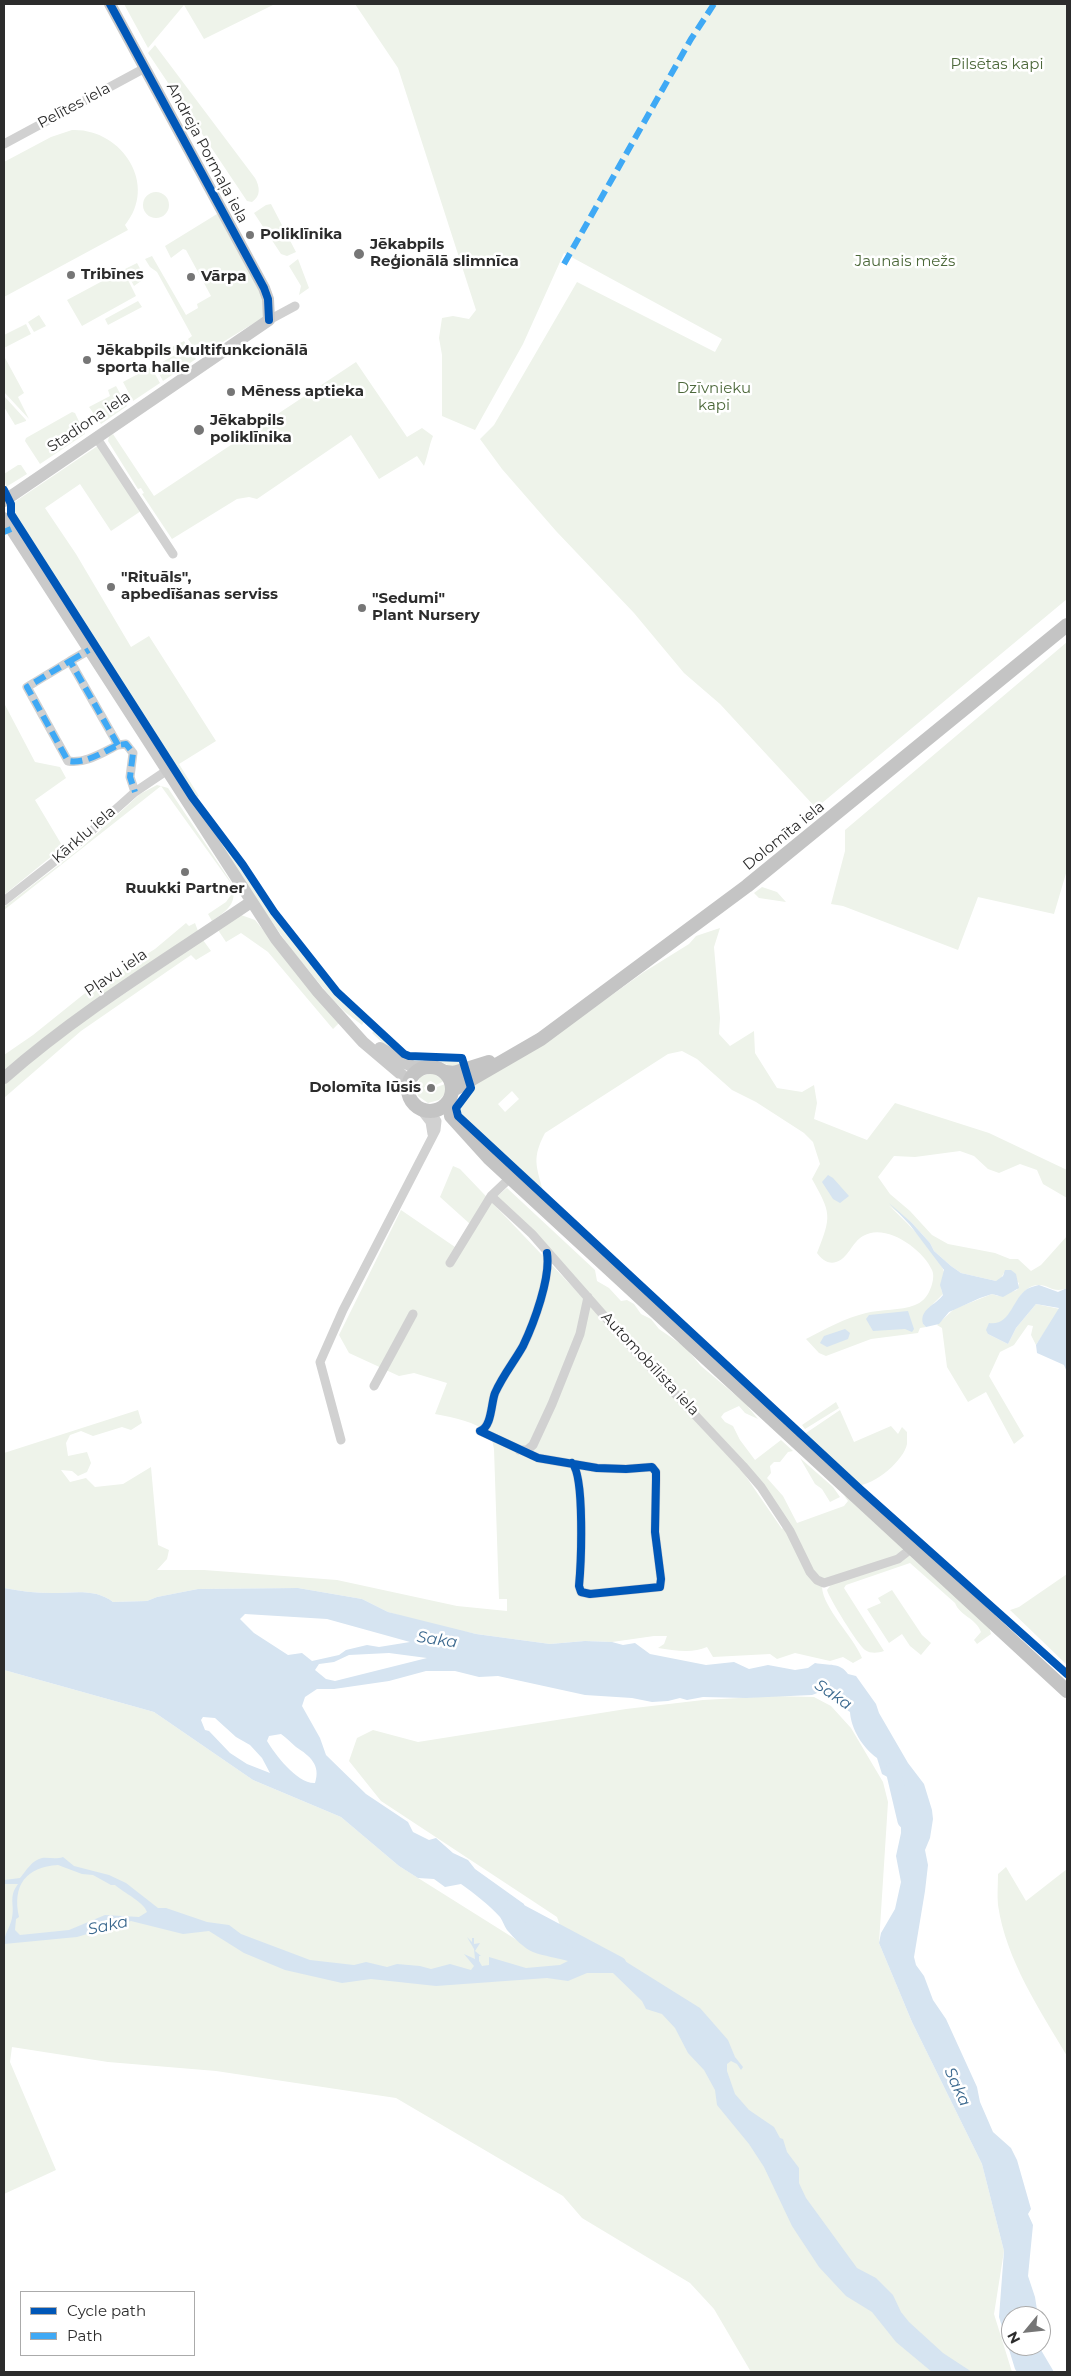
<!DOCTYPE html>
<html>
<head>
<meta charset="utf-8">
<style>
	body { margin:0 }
	#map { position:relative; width:1071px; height:2376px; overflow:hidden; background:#fff; font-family:Montserrat,sans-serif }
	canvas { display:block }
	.frame { position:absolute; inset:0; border:5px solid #2c2c2c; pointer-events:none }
	.legend { position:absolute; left:20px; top:2291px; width:175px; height:65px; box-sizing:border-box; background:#fff; border:1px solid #ababab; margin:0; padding:6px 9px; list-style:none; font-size:15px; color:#2c2c2c }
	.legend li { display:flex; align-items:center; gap:10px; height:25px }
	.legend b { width:25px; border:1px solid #ababab }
	.north { position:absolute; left:1001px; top:2306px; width:50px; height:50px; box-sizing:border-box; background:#fff; border:1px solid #ababab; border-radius:50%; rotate:242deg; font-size:14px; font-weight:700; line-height:20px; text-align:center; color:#2c2c2c }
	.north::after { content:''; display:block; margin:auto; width:18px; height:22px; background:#767676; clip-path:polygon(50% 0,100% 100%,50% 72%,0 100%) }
</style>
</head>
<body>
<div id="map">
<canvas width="1071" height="2376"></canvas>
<div class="frame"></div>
<ul class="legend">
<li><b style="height:6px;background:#0057b8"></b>Cycle path</li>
<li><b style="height:6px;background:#3fa9f5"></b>Path</li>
</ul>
<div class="north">N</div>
</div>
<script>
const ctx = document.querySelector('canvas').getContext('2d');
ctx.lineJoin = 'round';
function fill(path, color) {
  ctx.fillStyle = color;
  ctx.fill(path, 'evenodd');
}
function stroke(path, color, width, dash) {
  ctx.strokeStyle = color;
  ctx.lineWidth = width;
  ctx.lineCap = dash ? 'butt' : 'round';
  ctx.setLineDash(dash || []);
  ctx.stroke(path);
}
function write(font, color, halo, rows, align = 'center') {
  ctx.font = font + ' Montserrat,sans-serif';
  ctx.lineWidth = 5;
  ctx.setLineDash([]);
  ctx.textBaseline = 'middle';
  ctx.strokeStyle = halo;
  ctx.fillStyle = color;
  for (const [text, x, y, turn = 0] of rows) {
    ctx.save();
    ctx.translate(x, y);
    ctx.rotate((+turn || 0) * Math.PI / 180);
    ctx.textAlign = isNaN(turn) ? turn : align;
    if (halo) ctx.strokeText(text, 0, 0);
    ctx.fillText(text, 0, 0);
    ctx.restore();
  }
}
const green = new Path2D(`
	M 124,4 L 275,4 L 204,39 L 184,5 L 148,48 Z
	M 355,4 L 1067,4 L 1067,599 L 816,808 L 720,704 L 684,673 L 634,613 L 556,531 L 502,469 L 480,439 L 494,425 L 577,282 L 715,352 L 722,339 L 564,253 L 523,344 L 475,430 L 442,416 L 442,355 L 439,338 L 442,318 L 453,316 L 469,319 L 476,310 L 398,68 Z
	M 155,45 L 255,178 C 260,187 261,196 252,202 L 247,201 L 148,53 Z
	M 72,130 C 121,128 159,184 125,225 L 128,230 L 4,297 L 4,162 L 51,137 Z
	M143 205a13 13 0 1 1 26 0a13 13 0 1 1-26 0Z
	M 271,204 L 296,252 L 287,256 L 281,254 L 254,213 L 266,205 Z
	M 217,214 L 219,215 L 261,293 L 264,317 L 200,356 L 188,339 L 192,336 L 157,272 L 150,267 L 145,259 L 152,256 L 186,315 L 198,308 L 197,304 L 211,296 L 186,250 L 183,249 L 171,258 L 165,246 Z
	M 298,259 L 309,288 L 299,295 L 301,286 L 289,266 Z
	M 137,263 L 144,276 L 141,281 L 134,286 L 125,269 Z
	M 123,270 L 136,296 L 82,326 L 67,300 Z
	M 138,301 L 142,307 L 108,325 L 105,319 Z
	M 39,315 L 46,326 L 34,332 L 28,322 Z
	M 26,324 L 31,334 L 4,348 L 4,335 Z
	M 184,341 L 196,359 L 163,381 L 155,366 L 175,355 L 172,347 Z
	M 4,356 L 24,393 L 18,397 L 29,419 L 4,392 Z
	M 356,362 L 407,437 L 422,428 L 433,436 C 429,446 428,455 424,466 L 417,456 L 379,479 L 351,435 L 257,499 L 249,497 L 237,499 L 172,539 L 142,494 L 144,493 L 141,488 L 138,489 L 108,441 L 109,436 L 113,434 L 154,496 Z
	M 151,367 L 160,383 L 133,401 L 123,382 Z
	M 116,386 L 127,406 L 101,424 L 89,407 L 110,396 L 108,390 Z
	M 4,396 L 26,420 L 26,421 L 15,425 L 4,407 Z
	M 72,412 L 75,413 L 85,434 L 40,464 L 25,441 L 26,438 Z
	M 99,445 L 141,511 L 111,531 L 80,484 L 45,508 L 76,554 L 131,647 L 149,636 L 216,741 L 179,764 L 199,796 L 194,799 L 12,510 L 13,503 Z
	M 18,465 L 21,465 L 27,474 L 6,487 L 4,474 Z
	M 1067,642 L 1067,870 L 1054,914 L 978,897 L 958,950 L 843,906 L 831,904 L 845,851 L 845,830 Z
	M 4,703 L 35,762 L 60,767 L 66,778 L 35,800 L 63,847 L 4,895 Z
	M 157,785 L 168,788 L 229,879 C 240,900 230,909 212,921 L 208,914 L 226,902 L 233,892 L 230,882 L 161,786 L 4,910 L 4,907 L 81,848 L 140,794 Z
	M 217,832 C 265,897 305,966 364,1022 L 362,1025 L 345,1012 L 333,1000 L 291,949 L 249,889 L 216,837 Z
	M 762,887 L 777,892 L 786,902 L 759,898 L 754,893 Z
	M 241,915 L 255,920 L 339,1023 L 333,1029 L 268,952 L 241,933 L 226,942 L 218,930 Z
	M 186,923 L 189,926 L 195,923 L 198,931 L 4,1073 L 4,1055 L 33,1035 L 89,990 L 155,949 Z
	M 720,928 L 714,947 L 720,1018 L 719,1034 L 730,1046 L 754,1031 L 755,1053 L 777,1088 L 802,1092 L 814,1085 L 817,1103 L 814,1119 L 867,1140 L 895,1103 L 989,1133 L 1067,1170 L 1067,1198 L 1043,1184 L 1037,1170 L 1020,1164 L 999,1173 L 988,1169 L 974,1156 L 960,1151 L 915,1157 L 894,1156 L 878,1177 L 890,1194 L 910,1211 L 932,1235 L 948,1244 L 995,1253 L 1010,1259 L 1018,1259 L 1031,1271 L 1041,1265 L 1067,1236 L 1067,1288 C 1053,1294 1049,1284 1037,1285 C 1017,1288 1016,1312 1002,1322 C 996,1326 993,1328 988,1334 L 1008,1344 L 1016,1328 L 1036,1304 L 1060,1309 L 1036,1345 L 1031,1335 L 1033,1326 L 1028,1325 L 1014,1345 L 1000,1352 L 989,1376 L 1024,1436 L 1014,1444 L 986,1392 L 968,1402 L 947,1367 L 942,1328 L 937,1325 L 954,1309 L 992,1294 L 998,1296 L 1017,1290 L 1019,1283 L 1004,1273 L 1000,1280 L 996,1281 L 961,1273 L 951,1266 L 934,1251 L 930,1243 L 912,1223 L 888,1205 C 902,1217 944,1259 945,1276 C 941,1281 940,1288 943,1294 L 931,1306 L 923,1324 L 926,1327 L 920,1328 L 918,1333 L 871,1339 L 826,1356 L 819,1353 L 806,1339 C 825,1329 845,1318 866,1313 C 882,1309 900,1311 915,1305 C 921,1303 926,1298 929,1292 C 932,1286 935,1276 932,1270 C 923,1249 885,1222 863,1236 C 852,1242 848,1259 836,1262 C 829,1265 821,1259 817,1253 C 832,1216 831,1213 812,1179 L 820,1164 L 813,1142 L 804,1133 L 756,1102 L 732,1090 L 697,1059 L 682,1051 L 668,1054 L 545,1133 C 532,1158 536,1165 543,1191 L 460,1115 L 459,1108 L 471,1093 L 473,1084 L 535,1050 L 644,972 L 689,944 L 696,936 ZM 512,1091 L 519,1099 L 505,1112 L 498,1104 Z
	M 203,940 L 211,951 L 196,960 L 191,955 L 81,1031 L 4,1098 L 4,1085 L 46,1047 Z
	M 374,1031 C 408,1063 412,1058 457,1059 L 462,1068 L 450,1066 L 437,1060 L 414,1061 L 388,1048 L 372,1033 Z
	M 433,1073 L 444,1081 L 436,1085 L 431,1081 L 428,1082 L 424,1088 L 426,1092 L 433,1094 L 437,1087 L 445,1084 L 445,1094 L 439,1100 L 428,1103 L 418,1096 L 415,1088 L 421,1076 Z
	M 453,1166 L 460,1169 L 671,1390 L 736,1462 L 782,1529 L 784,1527 L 822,1587 C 823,1608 853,1636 862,1658 L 853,1663 L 843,1657 L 830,1661 L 795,1653 L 777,1659 L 770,1654 L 713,1657 L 707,1647 C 692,1654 673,1650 658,1648 L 664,1644 L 667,1636 L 654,1636 L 612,1642 L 585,1641 L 550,1644 L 476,1634 L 429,1624 L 388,1612 L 362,1599 L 298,1588 L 198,1589 L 157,1597 L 147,1601 L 113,1602 C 96,1588 72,1593 52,1593 C 36,1593 19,1591 4,1588 L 4,1453 L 138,1410 L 142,1423 L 131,1430 L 122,1427 L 93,1436 L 81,1431 L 70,1435 L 66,1443 L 68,1456 L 87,1452 L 91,1463 L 87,1472 L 78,1476 L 72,1471 L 61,1470 L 70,1482 L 86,1478 L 95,1487 L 123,1484 L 151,1467 L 158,1545 L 169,1550 L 167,1559 L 157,1570 L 204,1570 L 337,1580 L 457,1606 L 507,1611 L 507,1599 L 499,1599 L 494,1449 L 491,1434 C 473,1421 456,1418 435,1414 L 447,1383 L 414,1373 L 399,1376 L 349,1353 L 339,1335 L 401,1210 L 455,1247 L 470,1224 L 440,1197 Z
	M 507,1188 L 595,1270 L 597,1281 L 609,1288 L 621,1301 L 627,1300 L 634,1304 L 641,1314 L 651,1319 L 659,1329 L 685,1347 L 701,1366 L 745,1403 L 758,1419 L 745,1413 L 739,1406 L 724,1413 L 721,1417 L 725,1422 L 733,1426 L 740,1440 L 755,1460 L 781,1440 L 793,1451 L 788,1452 L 780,1462 L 774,1462 L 770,1466 L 771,1473 L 767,1478 L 783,1496 L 797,1523 L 844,1506 L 848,1501 L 843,1494 L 903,1549 L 902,1554 L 828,1580 L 819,1579 L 761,1485 L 496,1197 Z
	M 836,1402 L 839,1408 L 805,1429 L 802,1425 Z
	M 840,1410 L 854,1442 L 891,1426 L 898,1434 L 902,1427 L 907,1432 C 907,1436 907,1440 907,1444 C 904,1461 870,1490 852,1485 L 804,1439 L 806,1433 Z
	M 800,1458 L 833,1487 L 840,1497 L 830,1502 L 822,1489 L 815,1484 Z
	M 909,1555 L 989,1627 L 991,1634 L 977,1644 L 974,1640 L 981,1632 C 976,1618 960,1616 955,1603 L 910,1563 L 846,1585 L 844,1588 L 884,1651 C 878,1653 871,1654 865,1650 C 858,1645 829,1598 827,1590 L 832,1583 Z
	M 1067,1574 L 1067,1665 L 1010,1610 L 1019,1607 Z
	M 892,1590 L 922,1635 L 931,1643 L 921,1655 L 910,1646 L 902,1634 L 889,1643 L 867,1609 L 881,1603 L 878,1598 Z
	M 4,1670 L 154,1712 L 253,1780 L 341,1817 L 399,1866 L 520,1942 L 572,1960 L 557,1917 L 381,1801 L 349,1761 L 357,1738 L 373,1730 L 418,1742 L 626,1709 L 703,1700 L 775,1696 L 814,1697 L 831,1706 L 851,1728 L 883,1782 L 888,1802 L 879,1943 L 912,2022 L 982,2164 L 1004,2251 L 994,2314 L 1012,2372 L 751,2372 L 714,2309 L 690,2283 L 582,2218 L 563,2196 L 396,2098 L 216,2071 L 108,2062 L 12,2047 L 10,2062 L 56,2170 L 4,2194 Z
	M 1006,1867 L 1026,1901 L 1067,1869 L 1067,2056 C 1040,2010 1006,1960 998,1905 C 997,1895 998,1885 998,1874 Z`);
const water = new Path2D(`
	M 828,1175 L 833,1178 L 849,1196 L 840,1203 L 833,1199 L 822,1182 Z
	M 889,1203 L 912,1223 L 930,1243 L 934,1251 L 951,1266 L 961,1273 L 996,1281 L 1003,1276 L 1005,1270 L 1011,1270 L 1016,1274 L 1019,1288 L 1003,1297 L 992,1294 L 980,1298 L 949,1312 L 939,1324 L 926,1327 L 923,1324 C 919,1309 936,1305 943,1295 L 940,1285 L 944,1270 L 910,1225 Z
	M 1039,1285 L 1058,1292 L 1067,1288 L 1067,1372 L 1064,1365 L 1037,1353 L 1036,1345 L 1059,1308 L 1036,1304 L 1016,1328 L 1008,1344 L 988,1334 L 986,1330 L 989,1323 C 1011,1326 1012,1299 1027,1289 C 1030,1287 1035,1286 1039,1285 Z
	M 908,1311 L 914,1329 L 912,1332 L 905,1329 L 873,1331 L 866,1319 L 869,1315 Z
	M 845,1329 L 850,1333 L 848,1339 L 827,1347 L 820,1343 L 824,1336 Z
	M 4,1588 C 19,1591 36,1593 52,1593 C 72,1593 96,1588 113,1602 L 147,1601 L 157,1597 L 198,1589 L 298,1588 L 362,1599 L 388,1612 L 476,1634 L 550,1644 L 585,1641 L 612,1642 L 623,1645 L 635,1643 L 650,1654 L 706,1665 L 734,1662 L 749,1669 L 768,1665 L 795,1670 L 808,1668 L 815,1663 C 829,1666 840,1662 848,1674 L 856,1676 L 876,1704 L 879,1713 L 908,1763 L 924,1784 L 932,1810 L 933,1819 L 930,1838 L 925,1850 L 928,1865 L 925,1891 L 914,1957 L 916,1965 L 924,1976 L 933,2000 L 946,2019 L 977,2087 L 980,2102 L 993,2132 L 1011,2148 L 1017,2160 L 1031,2209 L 1028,2214 L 1033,2225 L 1028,2276 L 1035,2297 L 1038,2316 L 1011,2316 L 1011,2346 L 1041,2346 L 1041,2342 L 1041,2350 L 1054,2372 L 1017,2372 L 1015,2369 L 999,2317 L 1004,2251 L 982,2164 L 912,2022 L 879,1943 L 881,1933 L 895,1909 L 901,1882 L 896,1856 L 901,1833 L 901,1796 L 893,1780 L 882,1774 L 877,1758 C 863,1748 851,1729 850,1712 L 820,1692 L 812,1695 L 746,1698 L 703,1697 L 687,1700 L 680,1698 L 668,1701 L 652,1702 L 632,1698 L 585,1695 L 498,1676 L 479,1677 L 455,1671 L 426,1671 L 389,1681 L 334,1689 L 317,1689 L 305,1697 L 302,1706 L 320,1738 L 326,1755 L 366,1794 L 408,1822 L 413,1832 L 429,1840 L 436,1838 L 453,1853 L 468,1860 L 475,1869 L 524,1904 L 526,1913 L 534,1924 L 580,1942 L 588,1951 L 594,1954 L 620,1958 L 700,2008 L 728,2040 L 735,2057 L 743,2067 L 741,2070 L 737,2064 L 731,2061 L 727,2064 L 727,2071 L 735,2094 L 749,2110 L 774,2127 L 780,2138 L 783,2139 L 787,2152 L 799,2168 L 799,2183 L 806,2198 L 857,2268 L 876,2278 L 893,2295 L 901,2312 L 909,2322 L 943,2353 L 972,2372 L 932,2372 L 896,2342 L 872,2312 L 846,2296 L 819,2267 L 792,2226 L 764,2167 L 749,2144 L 717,2105 L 715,2090 L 704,2070 L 688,2053 L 675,2028 L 662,2014 L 646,2009 L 642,2001 L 613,1973 L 587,1973 L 568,1981 L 547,1978 L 436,1986 L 371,1979 L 342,1983 L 285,1970 L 244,1953 L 209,1931 L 183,1934 L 131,1921 L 77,1937 L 4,1944 C 4,1934 10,1928 12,1918 C 15,1905 8,1897 18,1884 L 4,1884 L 4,1880 L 20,1878 C 26,1871 32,1860 42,1858 C 49,1857 55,1860 63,1857 L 74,1866 L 109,1875 L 126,1883 L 158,1908 L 166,1908 L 207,1922 L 229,1925 L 241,1934 L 310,1960 L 354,1965 L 366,1962 L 387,1967 L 397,1964 L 420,1966 L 431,1969 L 450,1964 L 471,1970 L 474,1966 L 464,1954 L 475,1959 L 474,1949 L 467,1937 L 472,1942 L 472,1938 L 474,1938 L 474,1944 L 480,1943 L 475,1951 L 481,1956 L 479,1956 L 479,1961 L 482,1966 L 489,1965 L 489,1957 L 526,1968 L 560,1965 L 568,1961 C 559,1958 543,1956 533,1952 C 525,1949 514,1938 507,1930 C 504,1926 503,1921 500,1917 C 488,1904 475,1894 461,1884 L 445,1887 L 434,1879 L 418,1878 L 399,1866 L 341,1817 L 253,1780 L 154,1712 L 4,1670 ZM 245,1614 L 327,1619 L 410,1642 L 379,1647 L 367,1645 L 346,1650 L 339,1655 L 312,1661 L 302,1653 L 288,1655 L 254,1633 L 240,1619 ZM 389,1653 L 427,1658 L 335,1681 L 326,1679 L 315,1670 L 319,1664 L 334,1662 L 349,1655 ZM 203,1717 L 215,1718 L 236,1737 L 250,1745 L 262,1758 L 270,1773 L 247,1764 L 230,1753 L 209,1731 L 205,1730 L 201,1720 ZM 281,1734 C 287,1738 291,1743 296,1747 C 310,1756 321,1765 315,1783 C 297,1784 275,1754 267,1741 L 269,1736 ZM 58,1865 L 82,1874 L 93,1875 L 111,1885 L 115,1885 C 124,1893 144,1902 147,1912 L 139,1917 L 105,1915 L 69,1930 L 20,1935 L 15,1930 L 16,1919 L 19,1917 C 12,1885 26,1867 58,1865 Z`);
const river = new Path2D(`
	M 893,1770 L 905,1821
	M 512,1907 L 619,1964`);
const street = new Path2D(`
	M 4,144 L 145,68
	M 269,320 L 295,306
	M 96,437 L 173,554
	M 70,661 L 89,650
	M 118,745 L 70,661 L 27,687 L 68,761 C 86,764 103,752 118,745 L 126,744 L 133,753 L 130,777 L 135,792
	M 4,901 L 78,843 L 135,792 L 166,771
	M 420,1109 L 430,1122 L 432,1134
	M 510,1178 L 491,1196 L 532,1234 L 635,1351 L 743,1466 L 761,1487 L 790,1531 L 810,1572 L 817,1580 L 824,1583 L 898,1559 L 912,1548
	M 547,1253 C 551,1277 534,1323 523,1346 C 514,1362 503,1375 495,1393 C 491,1403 492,1427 480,1431 L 538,1458 L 597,1468 L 626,1469 L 652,1467 L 656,1472 L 656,1480 L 655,1532 L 661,1579 L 660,1587 L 590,1594 L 581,1592 L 579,1586 C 581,1565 585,1476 572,1463
	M 450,1263 L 491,1196
	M 374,1386 L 413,1314
	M 341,1440 L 320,1362 L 343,1310 L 436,1130 L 437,1121 L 431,1111
	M 519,1450 L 527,1450 L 533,1445 L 552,1404 L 580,1334 L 588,1297`);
const secondary = new Path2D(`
	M 4,501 L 269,320 L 268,299 L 264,288 L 110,4
	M 4,518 L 276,939 L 318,992 L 363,1042 L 409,1081
	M 380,1048 L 413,1067 L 422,1067
	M 4,1078 C 80,1011 167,959 251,902`);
const primary = new Path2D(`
	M408 1089a22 22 0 1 1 44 0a22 22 0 1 1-44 0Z
	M 446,1072 L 454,1073 L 489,1062
	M 453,1090 L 541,1039 L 747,886 L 1067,625
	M 449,1102 L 451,1116 L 489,1158 L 1067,1691`);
const quiet = new Path2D(`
	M 564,264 L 691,39 L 714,4
	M 4,532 L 11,529
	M 70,661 L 89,650
	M 118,745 L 70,661 L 27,687 L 68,761 C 86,764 103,752 118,745 L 126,744 L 133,753 L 130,777 L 135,792`);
const cycleway = new Path2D(`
	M 110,4 L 264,288 L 268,299 L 269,320
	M 4,490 L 11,504 L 11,514 L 192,797 L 243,865 L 274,912 L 337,992 L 404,1054 L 409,1056 L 462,1058 L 471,1088 L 456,1108 L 458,1116 L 860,1489 L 1067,1674
	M 547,1253 C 551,1277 534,1323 523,1346 C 514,1362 503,1375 495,1393 C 491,1403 492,1427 480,1431 L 538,1458 L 597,1468 L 626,1469 L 652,1467 L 656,1472 L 656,1480 L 655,1532 L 661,1579 L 660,1587 L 590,1594 L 581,1592 L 579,1586 C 581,1565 585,1476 572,1463`);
const markers = [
	[250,235,5,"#767676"],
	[359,254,6,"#767676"],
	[71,275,5,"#767676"],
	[191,277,5,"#767676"],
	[87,360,5,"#767676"],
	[231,392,5,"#767676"],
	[199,430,6,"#767676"],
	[111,587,5,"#767676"],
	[362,608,5,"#767676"],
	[185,872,5,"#767676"],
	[431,1088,5,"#767676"]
];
const parkNames = [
	["Pilsētas kapi",997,65],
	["Jaunais mežs",905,262],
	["Dzīvnieku",714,389],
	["kapi",714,406]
];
const streetNames = [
	["Pelītes iela",74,106,-28],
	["Andreja Pormaļa iela",207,153,62],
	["Stadiona iela",89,422,-34],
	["Kārklu iela",84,835,-41],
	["Dolomīta iela",784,836,-39],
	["Pļavu iela",116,973,-34],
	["Automobīlista iela",650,1364,47]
];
const poiNames = [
	["Poliklīnika",260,235],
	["Jēkabpils",370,245],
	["Reģionālā slimnīca",370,262],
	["Tribīnes",81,275],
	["Vārpa",201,277],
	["Jēkabpils Multifunkcionālā",97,351],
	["sporta halle",97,368],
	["Mēness aptieka",241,392],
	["Jēkabpils",210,421],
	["poliklīnika",210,438],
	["\"Rituāls\",",121,578],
	["apbedīšanas serviss",121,595],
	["\"Sedumi\"",372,599],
	["Plant Nursery",372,616],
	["Ruukki Partner",185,889,"center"],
	["Dolomīta lūsis",421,1088,"right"]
];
const waterNames = [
	["Saka",437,1640,8],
	["Saka",833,1695,34],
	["Saka",108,1926,-12],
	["Saka",957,2087,65]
];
fill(green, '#eef3ea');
fill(water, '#d6e4f1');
stroke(river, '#d6e4f1', 15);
stroke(street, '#d1d1d1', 9);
stroke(secondary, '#cacaca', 12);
stroke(primary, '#c4c4c4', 14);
stroke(quiet, '#3fa9f5', 6, [12, 6]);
stroke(cycleway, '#0057b8', 8);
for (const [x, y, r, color] of markers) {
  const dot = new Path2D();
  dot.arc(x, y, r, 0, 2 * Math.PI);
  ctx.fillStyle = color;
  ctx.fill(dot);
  stroke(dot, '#fff', 2);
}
write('15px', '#4c683a', '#fff', parkNames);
write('15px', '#2c2c2c', '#fff', streetNames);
write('bold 15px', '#2c2c2c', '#fff', poiNames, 'left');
write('italic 16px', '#3a688e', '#fff', waterNames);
</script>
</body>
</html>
